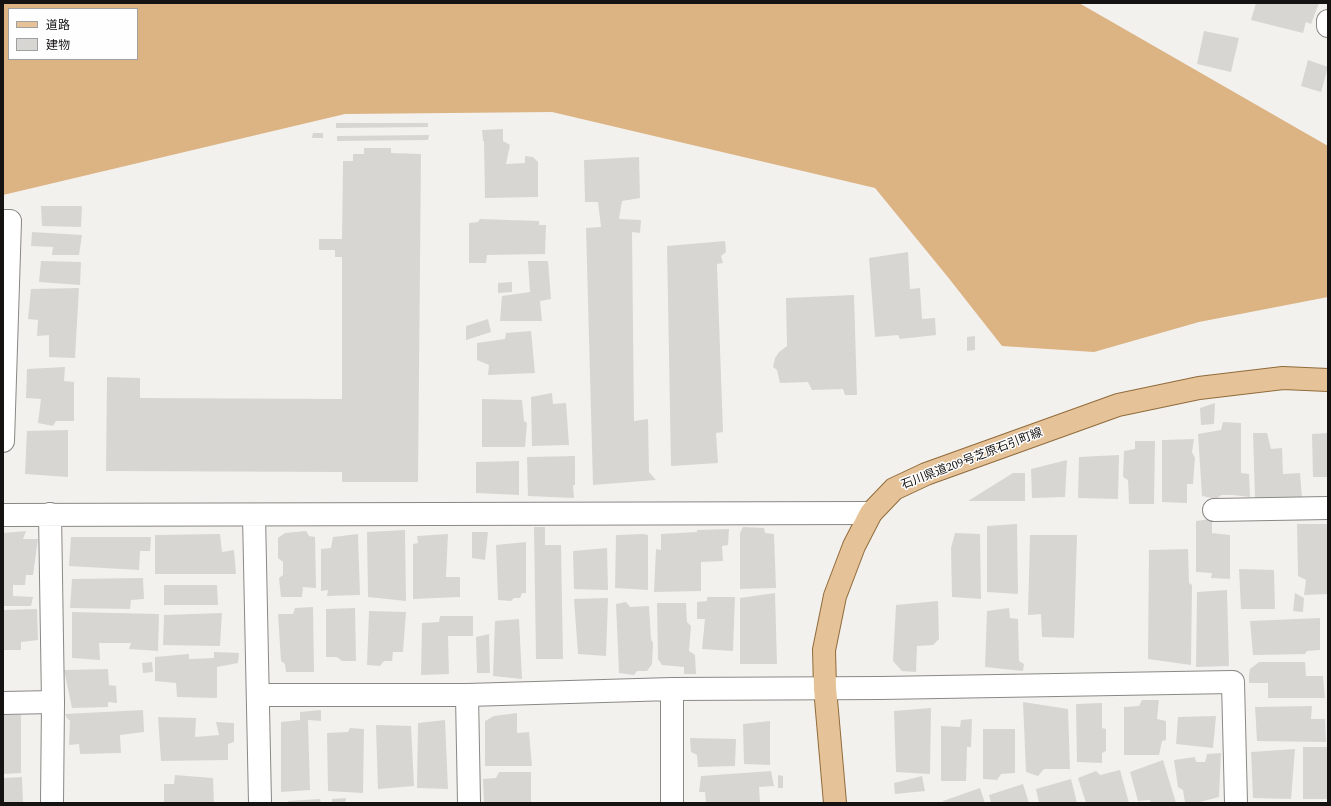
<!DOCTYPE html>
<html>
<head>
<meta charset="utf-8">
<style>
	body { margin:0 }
	#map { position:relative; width:1331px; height:806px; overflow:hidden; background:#f3f1ee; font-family:"Source Serif 4","Noto Sans JP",serif }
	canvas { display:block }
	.frame { position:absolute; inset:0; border:4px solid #141312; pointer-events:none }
	.legend { position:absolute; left:8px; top:8px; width:130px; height:52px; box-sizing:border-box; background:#fffefe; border:1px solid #a1a0a0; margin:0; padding:5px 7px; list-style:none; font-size:12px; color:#141312 }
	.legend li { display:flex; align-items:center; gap:8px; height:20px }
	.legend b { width:20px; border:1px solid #a1a0a0 }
</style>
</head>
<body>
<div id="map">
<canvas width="1331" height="806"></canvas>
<div class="frame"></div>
<ul class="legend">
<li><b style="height:5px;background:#e5c297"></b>道路</li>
<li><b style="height:11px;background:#d8d6d3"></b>建物</li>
</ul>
</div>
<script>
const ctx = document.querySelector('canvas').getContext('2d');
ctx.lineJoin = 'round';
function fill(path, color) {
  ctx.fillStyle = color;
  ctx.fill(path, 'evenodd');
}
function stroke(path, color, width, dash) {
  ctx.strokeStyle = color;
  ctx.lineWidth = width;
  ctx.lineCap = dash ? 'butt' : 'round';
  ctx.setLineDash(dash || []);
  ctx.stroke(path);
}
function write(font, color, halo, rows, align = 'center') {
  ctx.font = font + ' "Source Serif 4","Noto Sans JP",serif';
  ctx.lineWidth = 3;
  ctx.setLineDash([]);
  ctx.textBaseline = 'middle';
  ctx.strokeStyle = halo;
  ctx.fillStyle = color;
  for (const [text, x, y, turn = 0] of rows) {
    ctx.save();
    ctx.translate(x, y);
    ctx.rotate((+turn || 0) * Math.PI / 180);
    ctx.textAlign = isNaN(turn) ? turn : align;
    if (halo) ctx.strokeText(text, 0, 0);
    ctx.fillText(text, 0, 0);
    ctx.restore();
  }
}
const forest = new Path2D(`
	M 3,3 L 1079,3 L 1328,146 L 1328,297 L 1199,322 L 1094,352 L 1002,346 L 947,276 L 875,188 L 552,112 L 345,114 L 3,195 ZM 9,9 L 137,9 L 137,59 L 9,59 Z`);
const building = new Path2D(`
	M 1256,3 L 1319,3 L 1311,24 L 1306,22 L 1303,33 L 1251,20 Z
	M 1204,31 L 1239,38 L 1231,72 L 1197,64 Z
	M 1308,60 L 1328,67 L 1321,92 L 1301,86 Z
	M 336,123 L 428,123 L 428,127 L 336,128 Z
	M 503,129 L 503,141 L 510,145 L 506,164 L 525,163 L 525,156 L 533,157 L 538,162 L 538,197 L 485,198 L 484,141 L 483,141 L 482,130 Z
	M 313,133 L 323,133 L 323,138 L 312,138 Z
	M 429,135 L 428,140 L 337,141 L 337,136 Z
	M 364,148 L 391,148 L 391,153 L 421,154 L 418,482 L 342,482 L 342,472 L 106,471 L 107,377 L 140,378 L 140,398 L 342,399 L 342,257 L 335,257 L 335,250 L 319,250 L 319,239 L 342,239 L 343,161 L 353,161 L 353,154 L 364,154 Z
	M 639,157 L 640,198 L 622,201 L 619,219 L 641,220 L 640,233 L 632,232 L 634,421 L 648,419 L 649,472 L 656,480 L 593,485 L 586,228 L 601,227 L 598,202 L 585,202 L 584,160 Z
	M 41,206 L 82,206 L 81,227 L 42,226 Z
	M 480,219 L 539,221 L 539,225 L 546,225 L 545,254 L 487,255 L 486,263 L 469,263 L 469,223 L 478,222 Z
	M 32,232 L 82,235 L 79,255 L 52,255 L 53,247 L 31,246 Z
	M 725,241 L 726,252 L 721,256 L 723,263 L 717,264 L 723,432 L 716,433 L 718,463 L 671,466 L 667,246 Z
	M 908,252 L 910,289 L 920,288 L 922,319 L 935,318 L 936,335 L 900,339 L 898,335 L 875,337 L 869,258 Z
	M 41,261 L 81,262 L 80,285 L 39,282 Z
	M 528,261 L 548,261 L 551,299 L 540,301 L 542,321 L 500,321 L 502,296 L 530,292 Z
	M 512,282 L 512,292 L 498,293 L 498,283 Z
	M 79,288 L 75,358 L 49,357 L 49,335 L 37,336 L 38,320 L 28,319 L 31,289 Z
	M 854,295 L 857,395 L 845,395 L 843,389 L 812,390 L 808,382 L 780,383 L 777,370 L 773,367 L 775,358 L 779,352 L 787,346 L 786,298 Z
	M 488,319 L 491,332 L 466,340 L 466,326 Z
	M 531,331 L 535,373 L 488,375 L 489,365 L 477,360 L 477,343 L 505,339 L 506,333 Z
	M 975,336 L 975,350 L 967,351 L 967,337 Z
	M 65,367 L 64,381 L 74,382 L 74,421 L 56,421 L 53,426 L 38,423 L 41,399 L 26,398 L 27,369 Z
	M 552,393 L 553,404 L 566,403 L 569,445 L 532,446 L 531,397 Z
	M 482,399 L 522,400 L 524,421 L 527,423 L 525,447 L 482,447 Z
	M 1215,403 L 1214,424 L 1201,425 L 1200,408 Z
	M 1223,422 L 1241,423 L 1241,473 L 1249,474 L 1250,497 L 1233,495 L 1221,495 L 1217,499 L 1202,496 L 1198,434 L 1221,430 Z
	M 68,430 L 68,477 L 25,474 L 27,431 Z
	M 1253,433 L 1267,433 L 1271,449 L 1282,448 L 1283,474 L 1300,473 L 1302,498 L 1255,498 Z
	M 1328,433 L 1328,477 L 1313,477 L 1312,434 Z
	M 1194,439 L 1192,452 L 1195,458 L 1193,484 L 1187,484 L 1187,503 L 1162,502 L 1162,440 Z
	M 1135,441 L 1155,441 L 1154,504 L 1129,504 L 1128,480 L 1123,477 L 1124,451 L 1135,449 Z
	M 1119,455 L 1118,499 L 1078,498 L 1079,457 Z
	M 575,456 L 575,485 L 573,485 L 574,498 L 528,496 L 527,457 Z
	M 1067,460 L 1065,497 L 1032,498 L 1031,469 Z
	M 519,461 L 519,495 L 476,493 L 476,462 Z
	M 1013,473 L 1025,473 L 1025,501 L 968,501 Z
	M 1212,519 L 1212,533 L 1230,535 L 1230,579 L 1211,578 L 1212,573 L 1196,572 L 1196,521 Z
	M 1017,524 L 1018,594 L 987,592 L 987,526 Z
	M 1297,524 L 1328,524 L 1328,594 L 1304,595 L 1306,580 L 1298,576 Z
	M 534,527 L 545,527 L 545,545 L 561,545 L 563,659 L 536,659 Z
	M 743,527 L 764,528 L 765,533 L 774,534 L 776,588 L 740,589 L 740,533 Z
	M 729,529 L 728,545 L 722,546 L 723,561 L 701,562 L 701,591 L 654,592 L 656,549 L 661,550 L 661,534 L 697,532 L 697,530 Z
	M 405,530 L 406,601 L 368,597 L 367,532 Z
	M 26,531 L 23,539 L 38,539 L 33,575 L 26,575 L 25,585 L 13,585 L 13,596 L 33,597 L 31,606 L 3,606 L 3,533 Z
	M 306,531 L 309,536 L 315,537 L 316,588 L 303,587 L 302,597 L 281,597 L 279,578 L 283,575 L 283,562 L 278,558 L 278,538 L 285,533 Z
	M 472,532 L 488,532 L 485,560 L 472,558 Z
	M 955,533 L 980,534 L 981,599 L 952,597 L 951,548 Z
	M 220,534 L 222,552 L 234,550 L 236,574 L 155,574 L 155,535 Z
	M 358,534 L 360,595 L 327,596 L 328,590 L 321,591 L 321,549 L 331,548 L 333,537 Z
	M 448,534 L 446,577 L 460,577 L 460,597 L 413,599 L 413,544 L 418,543 L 417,536 Z
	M 643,534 L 648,535 L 648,590 L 615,588 L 616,535 Z
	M 1030,535 L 1077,535 L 1074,638 L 1042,637 L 1041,614 L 1028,615 Z
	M 71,537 L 151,537 L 150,551 L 140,551 L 139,570 L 69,566 Z
	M 526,542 L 526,593 L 522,593 L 520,598 L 514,598 L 511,601 L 498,600 L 496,545 Z
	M 607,548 L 608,590 L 574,589 L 573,551 Z
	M 1188,549 L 1189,583 L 1192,585 L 1191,665 L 1148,659 L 1149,550 Z
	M 1239,569 L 1274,570 L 1275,609 L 1241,609 Z
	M 143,578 L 144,599 L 131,600 L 130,609 L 70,608 L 72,579 Z
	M 164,585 L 217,585 L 218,605 L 164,605 Z
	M 1227,590 L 1229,666 L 1196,667 L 1197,592 Z
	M 775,593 L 777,664 L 740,664 L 740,598 Z
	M 1295,593 L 1304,598 L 1303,612 L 1293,611 Z
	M 707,597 L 735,597 L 733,651 L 702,649 L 705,619 L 697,619 L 697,602 L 707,601 Z
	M 608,598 L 606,656 L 578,654 L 574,599 Z
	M 938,601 L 939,639 L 933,645 L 917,646 L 916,672 L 902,671 L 893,661 L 896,605 Z
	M 626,602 L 630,607 L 649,606 L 651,639 L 653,643 L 652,664 L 647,671 L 637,671 L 634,675 L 619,673 L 616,604 Z
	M 657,603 L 686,603 L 687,622 L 691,626 L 689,651 L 695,655 L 696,674 L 684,674 L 684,667 L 662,665 L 658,659 Z
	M 313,607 L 314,672 L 286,672 L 285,664 L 281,661 L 278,614 L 293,614 L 295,608 Z
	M 355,608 L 356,661 L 342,661 L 337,657 L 326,657 L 326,609 Z
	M 1009,608 L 1010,618 L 1018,619 L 1019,661 L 1024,664 L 1023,671 L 985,667 L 987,611 Z
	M 37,609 L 38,640 L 21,642 L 21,650 L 3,650 L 3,610 Z
	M 369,611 L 406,612 L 403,652 L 393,652 L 392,661 L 384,661 L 380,666 L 367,665 Z
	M 72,612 L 159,614 L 158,651 L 129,649 L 131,643 L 99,643 L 100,660 L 72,658 Z
	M 222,613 L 220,646 L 163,645 L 164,615 Z
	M 440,616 L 473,616 L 473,636 L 448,636 L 449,674 L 421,675 L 422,623 L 439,622 Z
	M 1320,618 L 1320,650 L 1307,651 L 1305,654 L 1253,655 L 1250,621 Z
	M 519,619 L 522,679 L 493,676 L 495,621 Z
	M 489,634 L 490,673 L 477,673 L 476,637 Z
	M 214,652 L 239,653 L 238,663 L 217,667 L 217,698 L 177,697 L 176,683 L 155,681 L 155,657 L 189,654 L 189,659 L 214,658 Z
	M 152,662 L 153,672 L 143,673 L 142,663 Z
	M 1259,662 L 1305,662 L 1306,676 L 1323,676 L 1325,698 L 1268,698 L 1268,683 L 1249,683 L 1249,675 L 1250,669 Z
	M 108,669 L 109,685 L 116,686 L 117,703 L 108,702 L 108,707 L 72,708 L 64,670 Z
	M 1142,700 L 1159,700 L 1157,719 L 1166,721 L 1166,740 L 1162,741 L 1159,755 L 1124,755 L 1124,707 L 1139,706 Z
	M 1023,702 L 1068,709 L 1070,769 L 1044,769 L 1038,776 L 1026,772 Z
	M 1102,703 L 1102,728 L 1106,729 L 1106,751 L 1102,753 L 1102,763 L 1077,762 L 1076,704 Z
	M 1312,706 L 1311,719 L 1325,719 L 1326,742 L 1257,741 L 1255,707 Z
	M 931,708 L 930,774 L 896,772 L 894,711 Z
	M 143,710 L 144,732 L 120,735 L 121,753 L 80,754 L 79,744 L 69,745 L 70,721 L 67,718 L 65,714 Z
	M 321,710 L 321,721 L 308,720 L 310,790 L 281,792 L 281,722 L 300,720 L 300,712 Z
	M 517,713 L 517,733 L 529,732 L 532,766 L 485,766 L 485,721 L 494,716 Z
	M 3,715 L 21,715 L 21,773 L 3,774 Z
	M 1216,716 L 1213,748 L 1176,744 L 1178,717 Z
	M 158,717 L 196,718 L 195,737 L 219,735 L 216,722 L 234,723 L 234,742 L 228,744 L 228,760 L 161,761 Z
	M 972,719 L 971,747 L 967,747 L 966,781 L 941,781 L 941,726 L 960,727 L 961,720 Z
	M 445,720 L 448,789 L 417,788 L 418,723 Z
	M 770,721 L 770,765 L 744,764 L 743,724 Z
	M 376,725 L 411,726 L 414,786 L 378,789 Z
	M 350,728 L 364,729 L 363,793 L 328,791 L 327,733 L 348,732 Z
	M 983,729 L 1015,729 L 1015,773 L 1001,774 L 997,780 L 983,779 Z
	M 690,738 L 736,739 L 735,766 L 698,767 L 697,755 L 691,752 Z
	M 1303,747 L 1328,747 L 1328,799 L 1303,799 Z
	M 1295,749 L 1291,799 L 1253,798 L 1251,752 Z
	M 1221,753 L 1219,797 L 1196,803 L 1185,803 L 1183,790 L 1178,787 L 1174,760 L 1195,757 L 1196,762 L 1205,762 L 1207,754 Z
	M 1163,760 L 1176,803 L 1151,803 L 1150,800 L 1138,801 L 1130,772 Z
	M 1120,770 L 1129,803 L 1086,803 L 1078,778 L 1096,771 L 1100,775 Z
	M 771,771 L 774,786 L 759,787 L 760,803 L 706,803 L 705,792 L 699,792 L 701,776 Z
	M 499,772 L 531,772 L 531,803 L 484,803 L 483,779 L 496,778 Z
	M 175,775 L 213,778 L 214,803 L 164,803 L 164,784 L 174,784 Z
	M 778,775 L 783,776 L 783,788 L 778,788 Z
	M 922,776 L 925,791 L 895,794 L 894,783 Z
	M 22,777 L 23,803 L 3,803 L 3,778 Z
	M 1071,779 L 1077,803 L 1039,803 L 1036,789 Z
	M 1023,784 L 1029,803 L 991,803 L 989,795 Z
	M 980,788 L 985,803 L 943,803 L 943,801 Z
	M 346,798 L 345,803 L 332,803 L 332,799 Z
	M 320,799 L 321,803 L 288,803 L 288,801 Z`);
const minor = new Path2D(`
	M 1328,21 L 1328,26
	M 3,221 L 10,221 L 3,441
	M 1214,510 L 1328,508
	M 50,514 L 53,702 L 52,803
	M 3,515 L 871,513
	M 254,515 L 260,803
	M 672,689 L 672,803
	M 258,695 L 467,695 L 672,689 L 881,688 L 1233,682 L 1236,803
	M 467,695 L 469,803
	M 3,703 L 53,702`);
const major = new Path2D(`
	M 835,803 L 825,688 L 824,650 L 835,596 L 854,546 L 871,513 L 894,489 L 926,474 L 1118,405 L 1199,388 L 1283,378 L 1328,380`);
const streetNames = [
	["石川県道209号芝原石引町線",972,459,-21]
];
fill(forest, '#dcb383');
fill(building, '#d8d6d3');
stroke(minor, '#8a8885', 24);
stroke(major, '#906b3b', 24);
stroke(minor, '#fff', 22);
stroke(major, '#e5c297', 22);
write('12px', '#141312', '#fffefe', streetNames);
</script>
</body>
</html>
